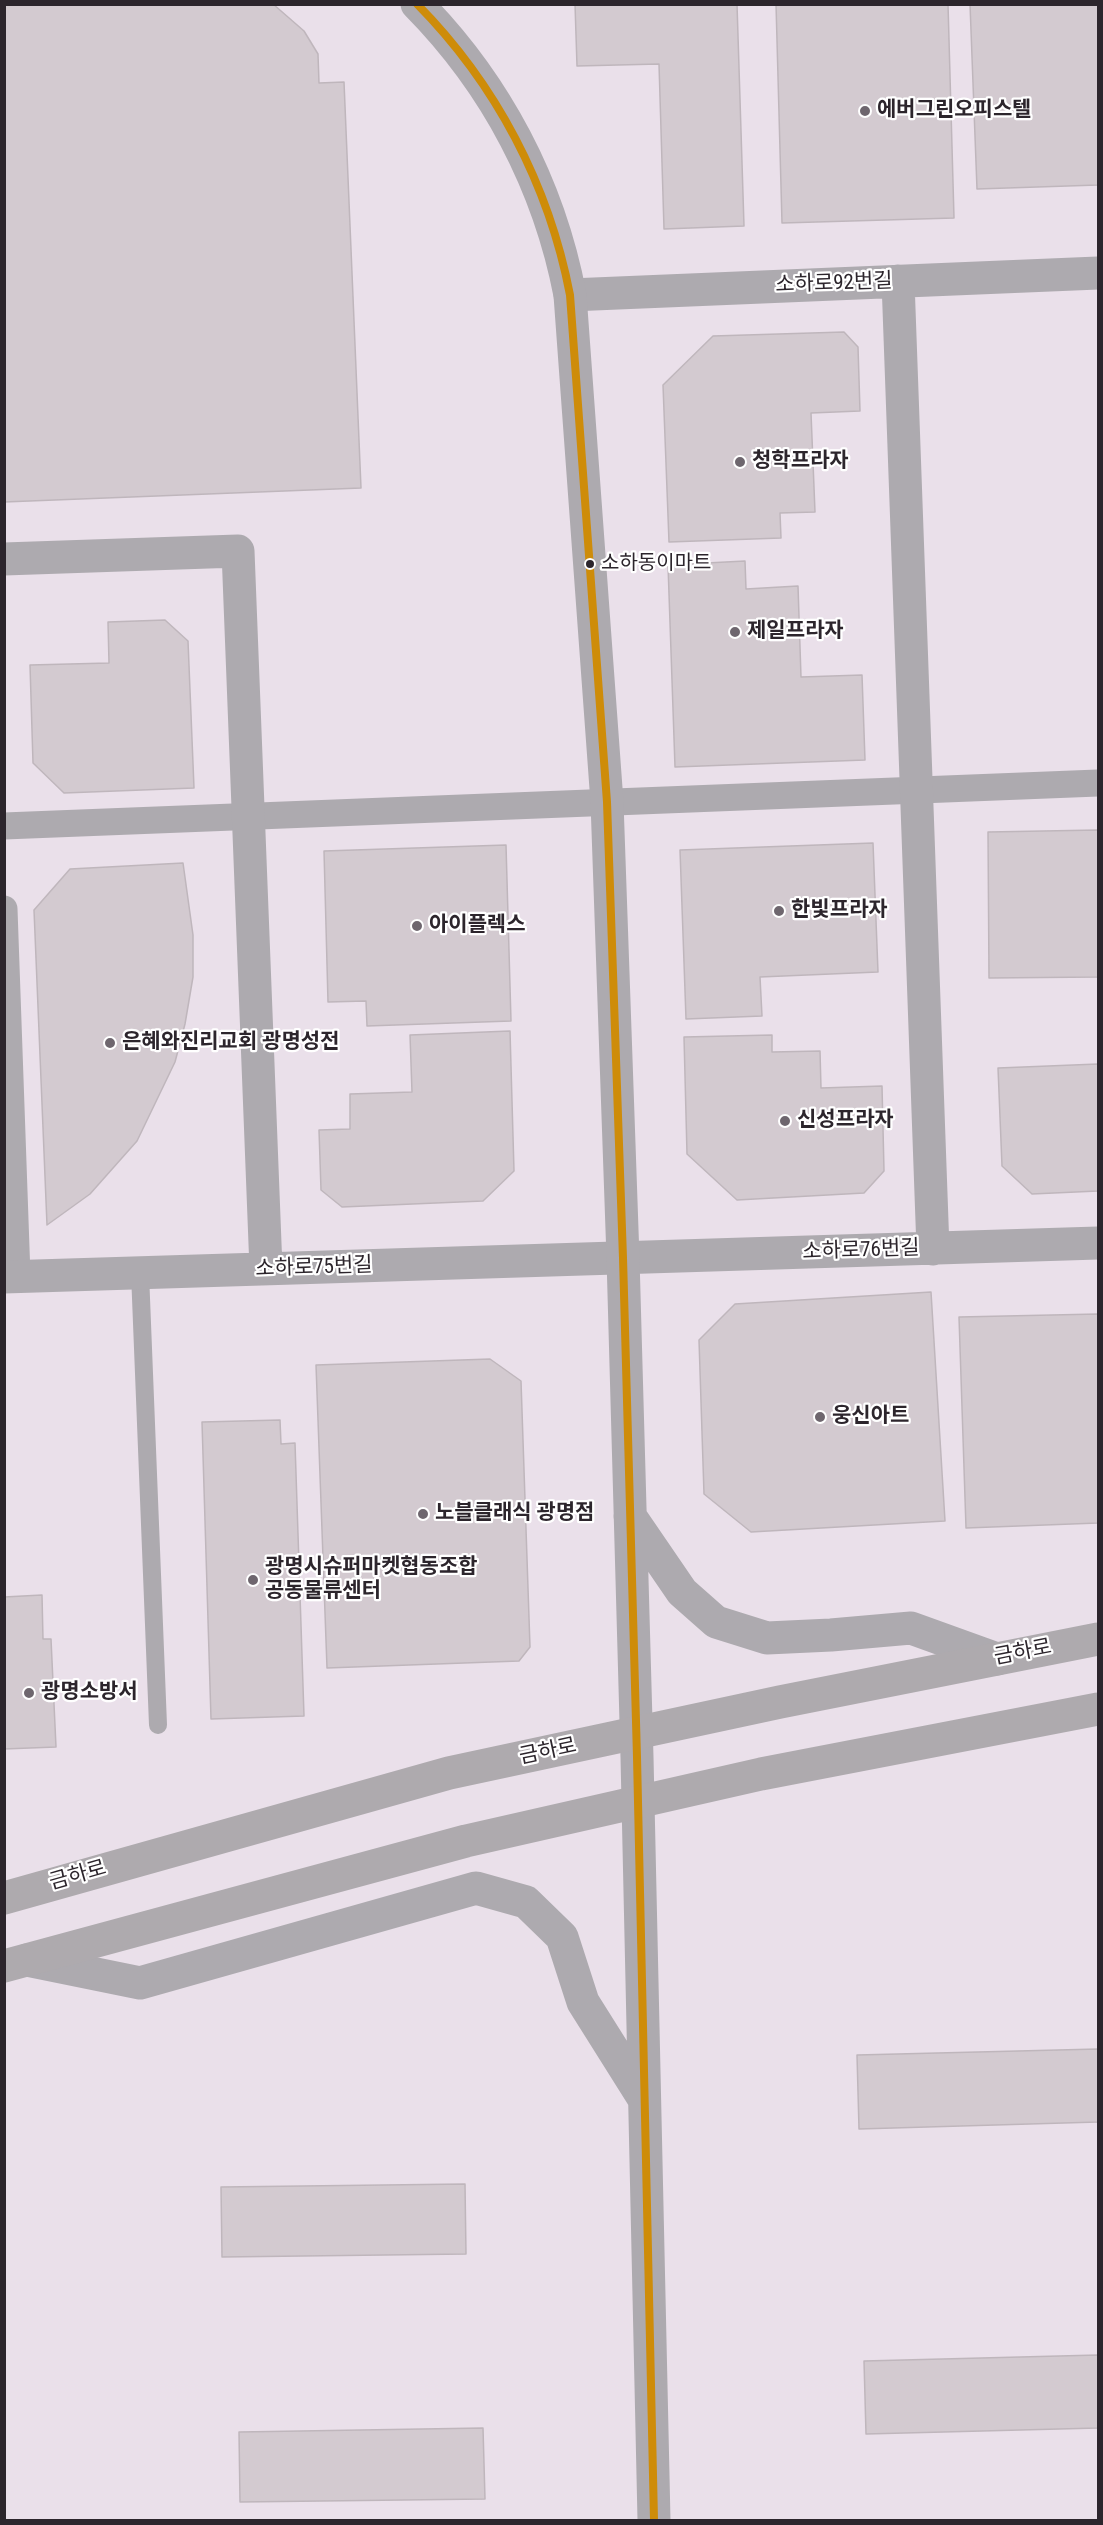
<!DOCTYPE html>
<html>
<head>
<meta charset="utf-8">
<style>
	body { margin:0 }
	#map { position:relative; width:1103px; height:2525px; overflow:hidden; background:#eae0ea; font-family:"Roboto Condensed",sans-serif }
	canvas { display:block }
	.frame { position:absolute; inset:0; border:6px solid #2c252c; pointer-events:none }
</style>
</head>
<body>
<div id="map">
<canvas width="1103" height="2525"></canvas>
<div class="frame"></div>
</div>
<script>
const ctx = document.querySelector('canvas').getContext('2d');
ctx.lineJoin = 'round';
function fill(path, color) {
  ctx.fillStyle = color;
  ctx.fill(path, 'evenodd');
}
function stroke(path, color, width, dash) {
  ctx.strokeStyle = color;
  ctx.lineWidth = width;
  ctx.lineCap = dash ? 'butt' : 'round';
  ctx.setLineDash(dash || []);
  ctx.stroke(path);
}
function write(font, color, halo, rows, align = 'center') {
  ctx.font = font + ' "Roboto Condensed","Noto Sans KR",sans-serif';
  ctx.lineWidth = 4.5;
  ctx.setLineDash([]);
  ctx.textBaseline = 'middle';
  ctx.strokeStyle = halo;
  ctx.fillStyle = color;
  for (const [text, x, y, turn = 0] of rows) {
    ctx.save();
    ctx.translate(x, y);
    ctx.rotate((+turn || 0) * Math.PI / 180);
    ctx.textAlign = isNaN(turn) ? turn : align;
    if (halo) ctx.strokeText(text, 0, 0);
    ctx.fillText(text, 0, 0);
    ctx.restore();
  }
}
const building = new Path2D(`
	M 4,4 L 273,4 L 304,31 L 318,54 L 319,83 L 344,82 L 361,488 L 4,502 Z
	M 575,4 L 737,4 L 744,226 L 664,229 L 659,64 L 577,66 Z
	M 776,4 L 948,4 L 954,218 L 782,223 Z
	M 970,4 L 1098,4 L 1098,185 L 977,189 Z
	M 844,332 L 858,347 L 860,411 L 811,413 L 815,512 L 780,513 L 781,538 L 669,542 L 663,385 L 713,336 Z
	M 745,561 L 746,589 L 798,586 L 801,677 L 862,675 L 865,760 L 675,767 L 668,565 Z
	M 165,620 L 188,641 L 194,788 L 64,793 L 33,763 L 30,665 L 109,663 L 108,622 Z
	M 1098,830 L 1098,977 L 989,978 L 988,832 Z
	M 873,843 L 878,972 L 760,977 L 762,1016 L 686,1019 L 680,850 Z
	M 506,845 L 511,1021 L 367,1026 L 366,1001 L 328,1002 L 324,851 Z
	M 183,863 L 193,935 L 193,977 L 185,1024 L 175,1062 L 137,1141 L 90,1194 L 47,1225 L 34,910 L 70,869 Z
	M 510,1031 L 514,1171 L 483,1201 L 342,1207 L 321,1190 L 319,1130 L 350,1129 L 350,1094 L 412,1092 L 410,1035 Z
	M 772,1035 L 772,1052 L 820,1051 L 821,1088 L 882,1086 L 884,1171 L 864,1193 L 737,1200 L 687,1154 L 684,1037 Z
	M 1098,1064 L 1098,1191 L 1032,1194 L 1002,1166 L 998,1068 Z
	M 931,1292 L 945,1521 L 751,1532 L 704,1494 L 699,1340 L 735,1304 Z
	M 1098,1314 L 1098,1523 L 966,1528 L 959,1317 Z
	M 490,1359 L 521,1381 L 530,1647 L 519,1661 L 327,1668 L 316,1365 Z
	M 280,1420 L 281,1444 L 295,1443 L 304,1716 L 211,1719 L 202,1422 Z
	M 42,1595 L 43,1639 L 51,1639 L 56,1747 L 4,1749 L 4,1597 Z
	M 1098,2049 L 1098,2122 L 859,2129 L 857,2055 Z
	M 465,2184 L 466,2254 L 222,2257 L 221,2187 Z
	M 1098,2355 L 1098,2428 L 866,2434 L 864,2361 Z
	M 483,2428 L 485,2499 L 240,2502 L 239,2432 Z`);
const service = new Path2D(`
	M 140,1273 L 158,1725`);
const pedestrian = new Path2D(`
	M 4,826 L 1098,783
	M 4,909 L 17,1276`);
const minor = new Path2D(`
	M 898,281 L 933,1249
	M 570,295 L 1098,273
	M 4,559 L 238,551 L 266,1269
	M 4,1277 L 1098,1243`);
const tertiary = new Path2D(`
	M 417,4 C 496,84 549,185 570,295 L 607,802 L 623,1258 L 637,1757 L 654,2520
	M 630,1516 L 682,1592 L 716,1622 L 767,1638 L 831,1635 L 911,1628 L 997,1659
	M 27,1960 L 140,1983 L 476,1888 L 526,1902 L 562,1937 L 583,2002 L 644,2099`);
const secondary = new Path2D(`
	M 4,1898 L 449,1773 L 780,1702 L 1098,1639
	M 4,1966 L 466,1841 L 761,1774 L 1098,1709`);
const bus1 = new Path2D(`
	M 417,4 C 496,84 549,185 570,295 L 607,802 L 623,1258 L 637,1757 L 654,2520`);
const markers = [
	[865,111,6,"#6e666e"],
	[740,462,6,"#6e666e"],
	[590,564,5,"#2c252c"],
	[735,632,6,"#6e666e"],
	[779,911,6,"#6e666e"],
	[417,926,6,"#6e666e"],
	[110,1043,6,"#6e666e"],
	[785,1121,6,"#6e666e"],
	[820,1417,6,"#6e666e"],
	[423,1514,6,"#6e666e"],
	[253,1580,6,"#6e666e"],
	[29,1693,6,"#6e666e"]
];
const busNames = [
	["소하동이마트",601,564]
];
const poiNames = [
	["에버그린오피스텔",877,111],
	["청학프라자",752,462],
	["제일프라자",747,632],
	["한빛프라자",791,911],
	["아이플렉스",429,926],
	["은혜와진리교회 광명성전",122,1043],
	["신성프라자",797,1121],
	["웅신아트",832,1417],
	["노블클래식 광명점",435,1514],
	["광명시슈퍼마켓협동조합",265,1568],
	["공동물류센터",265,1592],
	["광명소방서",41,1693]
];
const streetNames = [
	["소하로92번길",834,284,-2],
	["소하로76번길",861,1251,-2],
	["소하로75번길",314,1268,-2],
	["금하로",1023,1653,-11],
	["금하로",548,1752,-12],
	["금하로",78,1876,-16]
];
fill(building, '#d3cad0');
stroke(building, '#bfb6bc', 1.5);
stroke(service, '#adaaaf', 18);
stroke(pedestrian, '#adaaaf', 27);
stroke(minor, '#adaaaf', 33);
stroke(tertiary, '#adaaaf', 33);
stroke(secondary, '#aeaaae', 33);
stroke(bus1, '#ce8c09', 8);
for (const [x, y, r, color] of markers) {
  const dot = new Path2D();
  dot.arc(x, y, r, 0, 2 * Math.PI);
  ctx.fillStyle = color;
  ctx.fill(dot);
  stroke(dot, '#fff', 2);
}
write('20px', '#2c252c', '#fff', busNames, 'left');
write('bold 21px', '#2c252c', '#fff', poiNames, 'left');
write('21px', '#2c252c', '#fff', streetNames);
</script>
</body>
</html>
